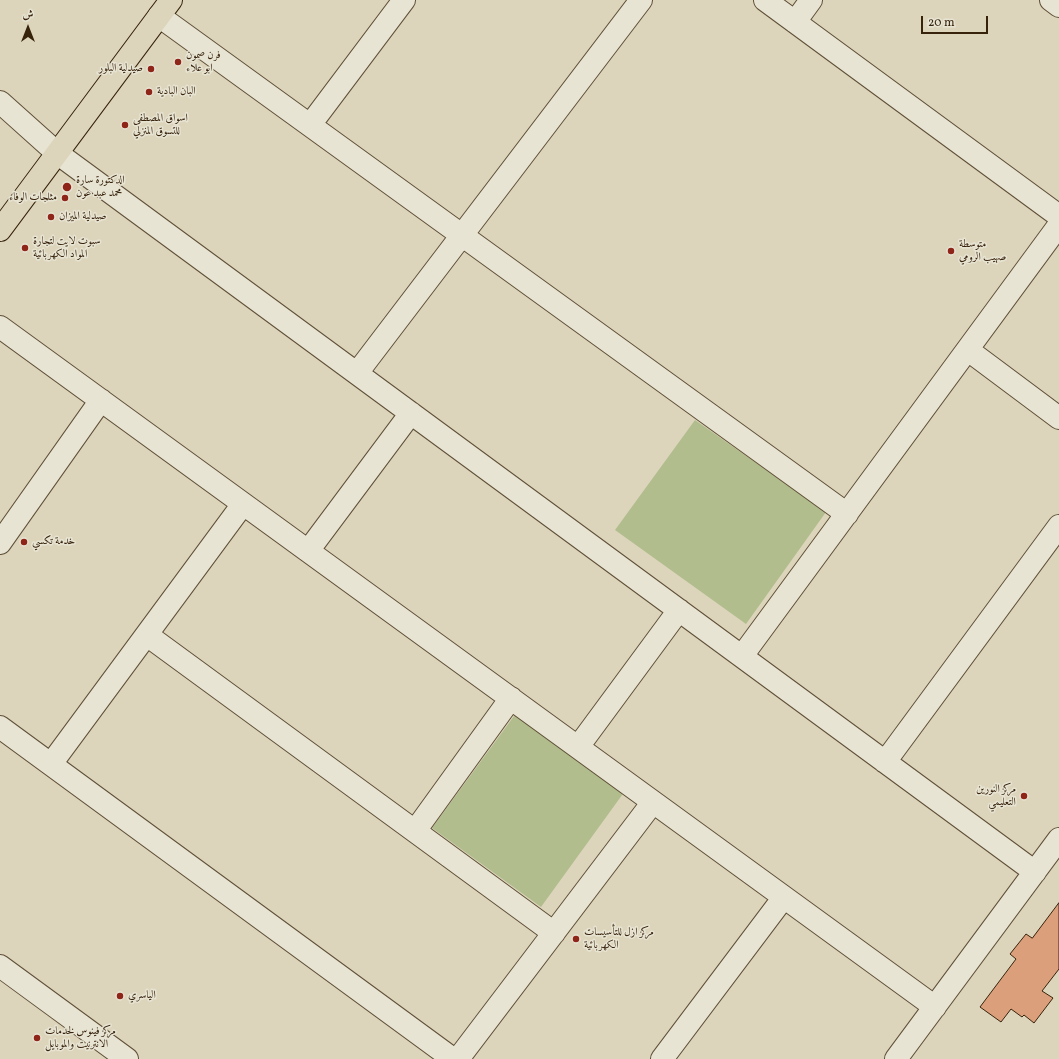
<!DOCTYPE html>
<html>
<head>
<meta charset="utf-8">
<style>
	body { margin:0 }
	#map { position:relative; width:1059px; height:1059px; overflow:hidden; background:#dcd5bb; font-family:Vollkorn,Amiri,serif }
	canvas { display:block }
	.north { position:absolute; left:8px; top:8px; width:40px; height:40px; -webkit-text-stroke:3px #e8e4d3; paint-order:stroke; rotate:0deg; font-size:11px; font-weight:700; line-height:16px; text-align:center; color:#37230c }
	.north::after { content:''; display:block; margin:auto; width:14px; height:18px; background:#37230c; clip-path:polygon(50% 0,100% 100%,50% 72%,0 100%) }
	.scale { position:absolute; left:921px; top:16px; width:67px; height:18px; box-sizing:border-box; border:2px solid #37230c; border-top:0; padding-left:5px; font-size:12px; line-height:14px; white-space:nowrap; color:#37230c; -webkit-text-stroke:3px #e8e4d3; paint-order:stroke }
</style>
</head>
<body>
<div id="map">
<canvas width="1059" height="1059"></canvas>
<div class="north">ش</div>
<div class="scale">20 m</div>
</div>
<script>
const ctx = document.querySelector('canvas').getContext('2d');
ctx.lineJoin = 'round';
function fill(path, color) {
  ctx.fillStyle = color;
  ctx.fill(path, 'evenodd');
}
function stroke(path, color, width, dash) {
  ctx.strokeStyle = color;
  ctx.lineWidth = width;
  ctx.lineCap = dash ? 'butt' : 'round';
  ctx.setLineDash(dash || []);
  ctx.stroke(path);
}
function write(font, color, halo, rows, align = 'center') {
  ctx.font = font + ' Vollkorn,Amiri,serif';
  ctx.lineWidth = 3;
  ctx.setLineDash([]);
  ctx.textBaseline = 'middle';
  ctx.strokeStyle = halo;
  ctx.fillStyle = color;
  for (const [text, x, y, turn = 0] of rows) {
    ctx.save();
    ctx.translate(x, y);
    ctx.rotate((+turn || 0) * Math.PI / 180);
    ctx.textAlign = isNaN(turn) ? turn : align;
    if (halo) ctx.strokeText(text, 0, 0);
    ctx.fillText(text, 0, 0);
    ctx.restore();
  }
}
const green = new Path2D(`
	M 695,420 L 826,512 L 746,624 L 615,530 Z
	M 517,712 L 625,791 L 541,907 L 432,828 Z`);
const building = new Path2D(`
	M 1059,903 L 1059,969 L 1042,991 L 1053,998 L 1034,1023 L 1024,1015 L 1022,1017 L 1011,1009 L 1001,1022 L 980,1007 L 1016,959 L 1010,954 L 1026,934 L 1032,938 Z`);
const minor = new Path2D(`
	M 765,0 L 1059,216
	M 1051,0 L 1059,6
	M 159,16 L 847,514
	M 795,22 L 811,0
	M 0,102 L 57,153 L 1035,872
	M 310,125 L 404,0
	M 0,327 L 935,1007
	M 968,350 L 1059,418
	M 357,373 L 641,0
	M 0,543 L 101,400
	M 308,551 L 411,413
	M 147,635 L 554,933
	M 742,656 L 1059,225
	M 0,727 L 453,1059
	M 578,747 L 679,610
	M 885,762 L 1059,526
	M 51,764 L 243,504
	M 415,831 L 511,698
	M 0,966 L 127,1059
	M 458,1059 L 653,802
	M 662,1059 L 784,897
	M 896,1059 L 1059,839`);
const major = new Path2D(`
	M 0,230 L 171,0`);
const markers = [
	[178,62,4,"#8f2418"],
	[151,69,4,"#8f2418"],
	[149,92,4,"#8f2418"],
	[125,125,4,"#8f2418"],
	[67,187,5,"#8f2418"],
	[65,198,4,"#8f2418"],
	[51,217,4,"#8f2418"],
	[25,248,4,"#8f2418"],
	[951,251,4,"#8f2418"],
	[24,542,4,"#8f2418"],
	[1024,796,4,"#8f2418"],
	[576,939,4,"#8f2418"],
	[120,996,4,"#8f2418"],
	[37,1038,4,"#8f2418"]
];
const poiNames = [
	["فرن صمون",186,56],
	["ابو علاء",186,69],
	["صيدلية البلور",143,69,"right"],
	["البان البادية",157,92],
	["اسواق المصطفى",133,119],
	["للتسوق المنزلي",133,132],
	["الدكتورة سارة",76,181],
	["محمد عبد عون",76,194],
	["مثلجات الوفاء",57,198,"right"],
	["صيدلية الميزان",59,217],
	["سبوت لايت لتجارة",33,242],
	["المواد الكهربائية",33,255],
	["متوسطة",959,245],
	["صهيب الرومي",959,258],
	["خدمة تكسي",32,542],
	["مركز النورين",1016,790,"right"],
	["التعليمي",1016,803,"right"],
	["مركز ازل للتأسيسات",584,933],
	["الكهربائية",584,946],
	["الياسري",128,996],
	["مركز فينوس لخدمات",45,1032],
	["الانترنيت والموبايل",45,1045]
];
fill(green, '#b2bd8e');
fill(building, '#dba07b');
stroke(building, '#37230c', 1);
stroke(minor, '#605038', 24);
stroke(major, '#37230c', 24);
stroke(minor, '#e8e4d3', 22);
stroke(major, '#dcd5bb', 22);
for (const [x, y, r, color] of markers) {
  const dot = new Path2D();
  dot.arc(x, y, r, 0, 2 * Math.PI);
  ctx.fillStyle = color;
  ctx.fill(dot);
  stroke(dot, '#e8e4d3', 1.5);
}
write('11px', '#37230c', '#e8e4d3', poiNames, 'left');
</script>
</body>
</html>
